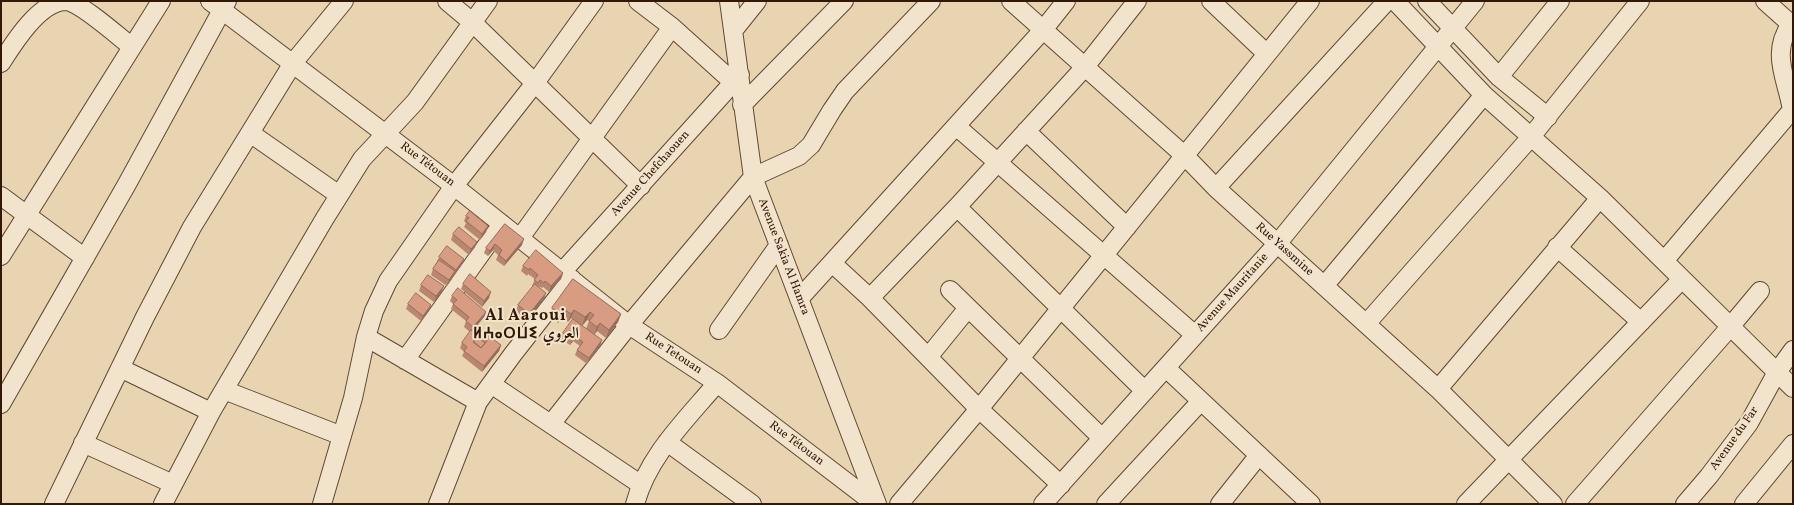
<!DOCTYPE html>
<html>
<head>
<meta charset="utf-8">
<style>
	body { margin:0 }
	#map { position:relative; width:1794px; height:505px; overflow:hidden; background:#e9d4b1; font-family:Vollkorn,serif }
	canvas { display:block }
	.frame { position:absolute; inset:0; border:2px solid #331806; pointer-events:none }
</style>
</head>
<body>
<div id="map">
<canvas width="1794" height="505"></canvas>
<div class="frame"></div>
</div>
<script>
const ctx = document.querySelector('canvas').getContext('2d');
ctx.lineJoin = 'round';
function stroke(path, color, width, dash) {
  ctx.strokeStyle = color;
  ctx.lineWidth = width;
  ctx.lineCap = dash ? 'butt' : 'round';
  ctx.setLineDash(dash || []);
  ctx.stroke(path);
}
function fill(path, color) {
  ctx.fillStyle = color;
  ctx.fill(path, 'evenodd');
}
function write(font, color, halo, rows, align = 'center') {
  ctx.font = font + ' Vollkorn,Amiri,"Noto Sans Tifinagh",serif';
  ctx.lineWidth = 4;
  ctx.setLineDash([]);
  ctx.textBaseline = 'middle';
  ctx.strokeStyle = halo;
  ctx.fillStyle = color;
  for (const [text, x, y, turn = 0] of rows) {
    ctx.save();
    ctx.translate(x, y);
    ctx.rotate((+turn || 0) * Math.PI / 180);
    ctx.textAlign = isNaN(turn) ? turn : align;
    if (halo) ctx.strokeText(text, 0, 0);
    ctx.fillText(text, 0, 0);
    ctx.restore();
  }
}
const minor = new Path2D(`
	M 210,1 L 454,186 L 629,325 L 717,383 L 875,504
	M 447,1 L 472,22 L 641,186
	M 638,1 L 672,27 L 733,82
	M 729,1 L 753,177 L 877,504
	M 1011,1 L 1185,156 L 1216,188 L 1438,389 L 1553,504
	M 1211,1 L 1267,54
	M 1395,1 L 1484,95 L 1600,198 L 1793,388
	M 1427,1 L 1499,77 L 1548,117
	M 1765,1 L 1793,26
	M 733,31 L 757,1
	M 1,63 C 13,44 40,0 67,1 C 82,4 118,36 132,47
	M 1499,77 L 1560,1
	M 742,105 L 844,1
	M 956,126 L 1195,335
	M 1026,131 L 1127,227
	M 250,133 L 339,195
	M 1216,188 L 1387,1
	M 1,196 L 85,258
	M 957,207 L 1145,391
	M 520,238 L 672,27
	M 1557,247 L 1641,322
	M 1,256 L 161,1
	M 1664,261 L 1792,110 C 1787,79 1770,53 1791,24
	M 832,263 L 870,298 L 979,409 L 1061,485
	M 562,272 L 740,75
	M 1324,286 L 1484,95
	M 950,290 L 1102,438
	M 870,298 L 957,207 L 1084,68 L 1137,1
	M 799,299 L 1043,30 L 1066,1
	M 1366,324 L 1530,138 L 1640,1
	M 719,330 L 779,245
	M 366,337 L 478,402
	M 929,356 L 968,308
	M 405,360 L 502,224
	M 120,368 L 211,412
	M 1166,368 L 1311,504
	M 491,384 L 640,484
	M 1438,389 L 1600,198
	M 224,390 L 342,436
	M 1,404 L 127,184 L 227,1
	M 551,424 L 629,325 L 753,177 L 799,156 L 811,145 L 832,110 L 845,91 L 931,1
	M 667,442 L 752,504
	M 83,443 L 173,484
	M 54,504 L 145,317 L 192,227 L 293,63 L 344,1
	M 163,504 L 211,412 L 325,218 L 362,159 L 415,102 L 488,1
	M 322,504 L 353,398 L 366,337 L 374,311 L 388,281 L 454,186 L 535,83 L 594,1
	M 438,504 L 478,402 L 513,354 L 572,279
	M 635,504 C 648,456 685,421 717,383
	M 899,504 L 979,409 L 1310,1
	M 1043,504 L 1277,244 L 1475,1
	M 1106,504 L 1201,401
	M 1220,504 L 1259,455
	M 1466,504 L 1682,279
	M 1575,504 L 1730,327 L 1760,291
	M 1685,504 L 1709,476 L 1749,423 L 1777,372 L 1793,350
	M 1744,504 L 1793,444`);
const wall = new Path2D(`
	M 466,216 L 488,226 L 486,232 L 480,240 L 464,227 L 466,223 L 464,221 Z
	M 505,224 L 522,245 L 504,266 L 496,260 L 498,255 L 493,250 L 488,256 L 484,253 L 486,248 Z
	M 453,234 L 475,247 L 469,255 L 451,240 Z
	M 439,257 L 464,259 L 462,264 L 454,275 L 447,286 L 431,275 L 433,269 L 437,262 Z
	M 523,266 L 563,273 L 561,279 L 549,292 L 543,287 L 542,288 L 538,286 L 544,299 L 527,320 L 516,311 L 518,305 L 533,287 L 532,286 L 535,279 L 528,274 L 527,276 L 521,271 Z
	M 573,279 L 621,314 L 618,322 L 606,338 L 597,331 L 594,335 L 602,340 L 600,346 L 587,364 L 575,355 L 577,350 L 580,346 L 573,341 L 570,345 L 561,339 L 563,333 L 586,329 L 589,321 L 587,320 L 582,326 L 571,318 L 568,322 L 562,318 L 558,323 L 550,316 L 552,308 Z
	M 463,284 L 489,298 L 482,307 L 461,289 Z
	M 421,285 L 442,291 L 434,302 L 419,291 Z
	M 452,296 L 486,312 L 484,317 L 472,331 L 477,335 L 478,333 L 501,345 L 499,351 L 482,372 L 462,356 L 464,352 L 460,348 L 462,343 L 470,332 L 464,327 L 466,321 L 451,309 L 453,304 L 450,301 Z
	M 408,304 L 429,311 L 421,321 L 406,309 Z`);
const shadedWall = new Path2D(`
	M 488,226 L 486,232 L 480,240 L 482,234 Z
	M 524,239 L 522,245 L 504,266 L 506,261 Z
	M 477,242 L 475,247 L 469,255 L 471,249 Z
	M 495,244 L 493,250 L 488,256 L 490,251 Z
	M 464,259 L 462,264 L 454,275 L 456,270 Z
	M 455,271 L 453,277 L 447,286 L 449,280 Z
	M 563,273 L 561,279 L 549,292 L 551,286 Z
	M 444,286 L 442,291 L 434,302 L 436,296 Z
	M 491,292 L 489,298 L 482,307 L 484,301 Z
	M 546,293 L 544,299 L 527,320 L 529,314 Z
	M 431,305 L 429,311 L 421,321 L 423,316 Z
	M 565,310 L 562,318 L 558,323 L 561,315 Z
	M 574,310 L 571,318 L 568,322 L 571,314 Z
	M 486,312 L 484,317 L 471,333 L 473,327 Z
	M 590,312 L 587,320 L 582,326 L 585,317 Z
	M 621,314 L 618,322 L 606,338 L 609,330 Z
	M 600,323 L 597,331 L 594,335 L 597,327 Z
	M 575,336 L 573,341 L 570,345 L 572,340 Z
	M 602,340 L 600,346 L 587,364 L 589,358 Z
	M 501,345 L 499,351 L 482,372 L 484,366 Z`);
const building = new Path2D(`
	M 470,211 L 488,226 L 482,234 L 466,221 L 469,218 L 466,216 Z
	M 505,224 L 524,239 L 506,261 L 499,255 L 502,250 L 495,244 L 490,251 L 486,248 Z
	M 459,227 L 477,242 L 471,249 L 453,234 Z
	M 447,246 L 464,259 L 456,270 L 439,257 Z
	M 536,250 L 563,273 L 551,286 L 545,281 L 544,283 L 540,280 L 538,283 L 534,280 L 538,275 L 530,268 L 529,270 L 523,266 Z
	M 439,260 L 455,271 L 449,280 L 433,269 Z
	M 470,274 L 491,292 L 484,301 L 463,284 Z
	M 428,275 L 444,286 L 436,296 L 421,285 Z
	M 573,279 L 621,314 L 609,330 L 600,323 L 597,327 L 589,321 L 594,315 L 590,312 L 585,317 L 574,310 L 571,314 L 565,310 L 561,315 L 552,308 Z
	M 535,284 L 546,293 L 529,314 L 518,305 Z
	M 458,288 L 486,312 L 473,327 L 466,321 L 469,317 L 453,304 L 457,300 L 452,296 Z
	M 416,293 L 431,305 L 423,316 L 408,304 Z
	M 573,319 L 602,340 L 589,358 L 577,350 L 583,342 L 575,336 L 572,340 L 563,333 Z
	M 471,330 L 478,336 L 473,342 L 481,348 L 487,341 L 478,333 L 481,330 L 501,345 L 484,366 L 464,351 L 467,347 L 462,343 Z
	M 478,337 L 485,343 L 481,348 L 474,342 Z`);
const streetNames = [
	["Rue Tétouan",427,165,37],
	["Avenue Chefchaouen",651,174,-48],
	["Rue Yassmine",1284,250,42],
	["Avenue Sakia Al Hamra",783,257,69],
	["Avenue Mauritanie",1233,293,-48],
	["Rue Tetouan",673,354,33],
	["Avenue du Far",1735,439,-55],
	["Rue Tétouan",796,444,37]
];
const districtNames = [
	["Al Aaroui",526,317],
	["ⵍⵄⴰⵔⵡⵉ العروي",526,335]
];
stroke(minor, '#604731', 20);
stroke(minor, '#f1e3cc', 18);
fill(wall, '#b98670');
fill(shadedWall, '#966d5b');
fill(building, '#d79c82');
stroke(building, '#966d5b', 1);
write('12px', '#331806', '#f1e3cc', streetNames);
ctx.letterSpacing = '1px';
write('bold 16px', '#331806', '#f1e3cc', districtNames);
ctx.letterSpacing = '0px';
</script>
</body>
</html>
